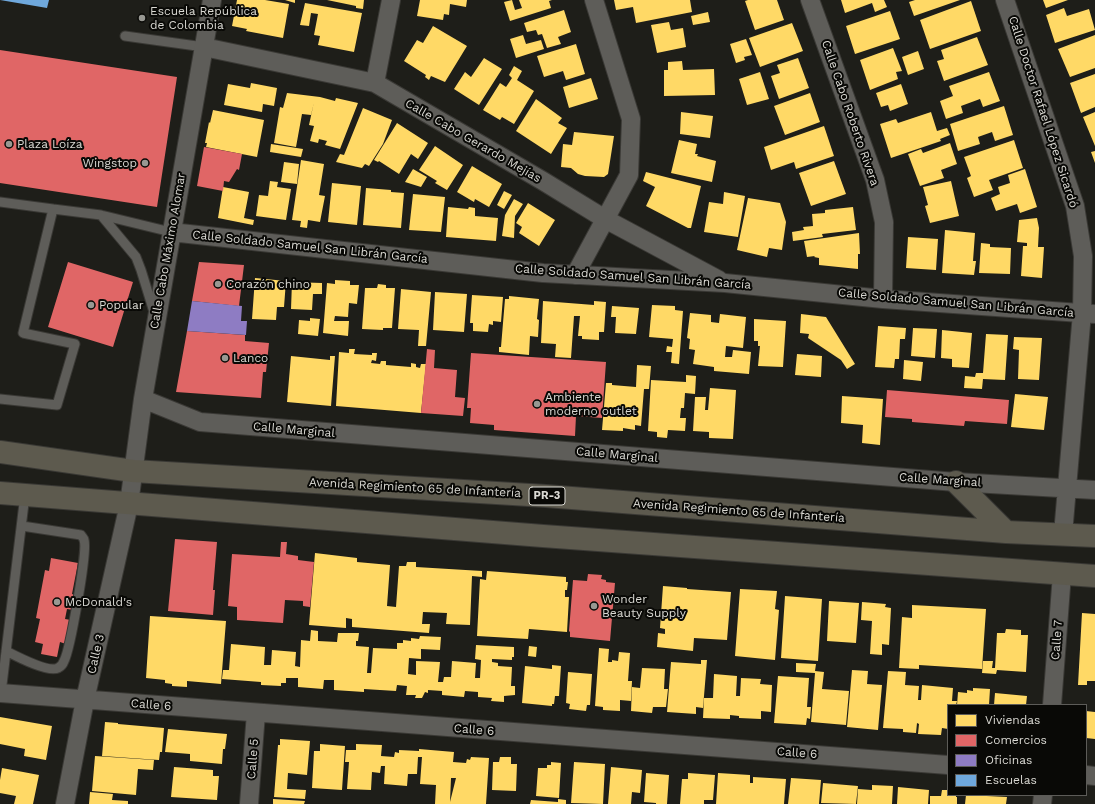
<!DOCTYPE html>
<html>
<head>
<meta charset="utf-8">
<style>
	body { margin:0 }
	#map { position:relative; width:1095px; height:804px; overflow:hidden; background:#1e1e19; font-family:"Work Sans",sans-serif }
	canvas { display:block }
	.legend { position:absolute; left:947px; top:704px; width:140px; height:92px; box-sizing:border-box; background:#090906; border:1px solid #5d5c58; margin:0; padding:5px 7px; list-style:none; font-size:12px; color:#dad9d3 }
	.legend li { display:flex; align-items:center; gap:8px; height:20px }
	.legend b { width:20px; border:1px solid #5d5c58 }
</style>
</head>
<body>
<div id="map">
<canvas width="1095" height="804"></canvas>
<ul class="legend">
<li><b style="height:11px;background:#ffd966"></b>Viviendas</li>
<li><b style="height:11px;background:#e06666"></b>Comercios</li>
<li><b style="height:11px;background:#8e7cc3"></b>Oficinas</li>
<li><b style="height:11px;background:#6fa8dc"></b>Escuelas</li>
</ul>
</div>
<script>
const ctx = document.querySelector('canvas').getContext('2d');
ctx.lineJoin = 'round';
function fill(path, color) {
  ctx.fillStyle = color;
  ctx.fill(path, 'evenodd');
}
function stroke(path, color, width, dash) {
  ctx.strokeStyle = color;
  ctx.lineWidth = width;
  ctx.lineCap = dash ? 'butt' : 'round';
  ctx.setLineDash(dash || []);
  ctx.stroke(path);
}
function write(font, color, halo, rows, align = 'center') {
  ctx.font = font + ' "Work Sans",sans-serif';
  ctx.lineWidth = 4;
  ctx.setLineDash([]);
  ctx.textBaseline = 'middle';
  ctx.strokeStyle = halo;
  ctx.fillStyle = color;
  for (const [text, x, y, turn = 0] of rows) {
    ctx.save();
    ctx.translate(x, y);
    ctx.rotate((+turn || 0) * Math.PI / 180);
    ctx.textAlign = isNaN(turn) ? turn : align;
    if (halo) ctx.strokeText(text, 0, 0);
    ctx.fillText(text, 0, 0);
    ctx.restore();
  }
}
const homes = new Path2D(`
	M 237,0 L 265,0 L 289,4 L 283,38 L 246,31 L 247,29 L 232,26 Z
	M 285,0 L 295,0 L 295,3 Z
	M 327,0 L 364,0 L 363,9 L 356,8 L 356,6 Z
	M 420,0 L 467,0 L 466,7 L 450,4 L 449,15 L 444,14 L 443,20 L 417,16 Z
	M 512,0 L 515,10 L 522,8 L 519,0 L 552,0 L 549,1 L 551,8 L 510,21 L 504,2 Z
	M 614,0 L 690,0 L 692,12 L 636,23 L 633,7 L 616,10 Z
	M 748,0 L 777,0 L 784,20 L 755,30 L 745,1 Z
	M 841,0 L 884,0 L 887,7 L 875,12 L 872,3 L 845,13 Z
	M 915,0 L 960,0 L 914,16 L 909,2 Z
	M 1043,0 L 1068,0 L 1046,8 Z
	M 971,1 L 981,31 L 930,49 L 920,20 Z
	M 305,3 L 362,13 L 354,52 L 318,45 L 320,36 L 314,35 L 318,14 L 311,13 L 309,26 L 300,25 Z
	M 1064,8 L 1067,16 L 1089,9 L 1095,30 L 1055,43 L 1046,15 Z
	M 564,10 L 571,32 L 558,37 L 561,44 L 547,48 L 542,34 L 538,35 L 536,30 L 527,32 L 524,23 Z
	M 890,11 L 900,39 L 855,54 L 846,26 Z
	M 708,12 L 710,22 L 693,25 L 691,16 Z
	M 669,22 L 671,30 L 683,28 L 686,47 L 657,53 L 651,25 Z
	M 792,23 L 803,51 L 760,67 L 749,38 Z
	M 433,26 L 467,46 L 445,82 L 431,76 L 429,80 L 425,77 L 426,75 L 404,61 L 417,40 L 423,43 Z
	M 523,35 L 526,44 L 541,40 L 544,49 L 516,58 L 510,39 Z
	M 1095,35 L 1095,68 L 1070,77 L 1058,49 Z
	M 977,37 L 988,65 L 944,81 L 937,61 L 944,59 L 941,50 Z
	M 746,39 L 752,55 L 744,57 L 745,60 L 736,63 L 730,44 Z
	M 576,44 L 585,74 L 566,80 L 563,71 L 544,77 L 537,56 Z
	M 893,48 L 902,71 L 896,72 L 898,79 L 870,90 L 860,60 Z
	M 918,51 L 924,69 L 908,75 L 902,57 Z
	M 484,58 L 502,69 L 479,105 L 454,89 L 465,72 L 471,77 Z
	M 798,58 L 809,88 L 779,99 L 771,76 L 780,73 L 777,65 Z
	M 682,61 L 683,70 L 714,69 L 715,95 L 664,96 L 664,70 L 668,70 L 668,62 Z
	M 514,66 L 522,71 L 517,80 L 534,91 L 514,124 L 502,117 L 500,120 L 483,110 L 500,83 L 506,87 L 512,78 L 509,75 Z
	M 760,72 L 769,99 L 747,105 L 739,79 Z
	M 989,72 L 1000,101 L 983,107 L 980,99 L 961,106 L 963,113 L 946,119 L 940,101 L 953,96 L 949,86 Z
	M 1095,74 L 1095,107 L 1081,113 L 1070,83 Z
	M 591,78 L 598,99 L 569,108 L 563,87 Z
	M 251,83 L 277,88 L 274,106 L 263,104 L 262,112 L 224,105 L 228,84 L 250,88 Z
	M 901,84 L 908,104 L 890,111 L 888,105 L 881,107 L 876,93 Z
	M 287,93 L 320,97 L 335,101 L 336,98 L 358,103 L 340,149 L 325,145 L 327,141 L 319,139 L 318,143 L 310,141 L 314,126 L 309,125 L 314,102 L 311,115 L 302,114 L 296,147 L 274,143 L 280,107 L 283,108 Z
	M 810,93 L 820,122 L 785,135 L 774,106 Z
	M 536,99 L 562,118 L 558,123 L 567,128 L 551,154 L 516,131 Z
	M 1004,106 L 1013,135 L 995,141 L 992,132 L 978,137 L 980,144 L 958,151 L 950,124 Z
	M 363,108 L 392,120 L 383,144 L 369,166 L 365,164 L 362,168 L 336,162 L 340,154 L 344,155 Z
	M 213,110 L 264,120 L 257,157 L 206,147 L 207,143 L 205,143 L 209,122 L 210,123 Z
	M 681,112 L 713,116 L 710,138 L 680,134 Z
	M 931,112 L 937,131 L 947,128 L 950,135 L 940,139 L 941,141 L 891,158 L 880,124 L 896,119 L 898,123 Z
	M 1095,112 L 1095,146 L 1083,117 Z
	M 397,123 L 428,143 L 418,159 L 411,154 L 399,174 L 379,161 L 378,162 L 374,160 Z
	M 824,126 L 834,156 L 796,169 L 794,162 L 771,170 L 764,147 Z
	M 574,132 L 614,136 L 608,174 L 604,177 L 585,176 L 578,174 L 571,168 L 561,167 L 563,144 L 572,145 Z
	M 679,140 L 697,144 L 695,154 L 698,154 L 697,156 L 716,161 L 712,182 L 671,173 Z
	M 1014,140 L 1023,168 L 989,180 L 993,190 L 974,197 L 967,178 L 971,176 L 964,157 Z
	M 950,143 L 957,164 L 941,170 L 944,178 L 920,186 L 908,154 L 921,149 L 923,153 Z
	M 271,144 L 303,149 L 301,157 L 270,152 Z
	M 435,146 L 463,165 L 447,190 L 435,183 L 437,181 L 419,170 Z
	M 1095,151 L 1095,163 L 1091,152 Z
	M 301,160 L 324,164 L 319,195 L 325,196 L 320,222 L 308,220 L 307,228 L 300,227 L 301,221 L 292,220 Z
	M 834,161 L 846,194 L 811,206 L 799,173 Z
	M 284,162 L 299,164 L 297,184 L 281,182 Z
	M 472,166 L 502,184 L 489,207 L 475,199 L 474,202 L 457,192 Z
	M 413,169 L 427,177 L 421,187 L 405,182 Z
	M 1025,169 L 1037,207 L 1020,213 L 1017,204 L 996,211 L 991,198 L 1000,194 L 998,187 L 1010,183 L 1008,175 Z
	M 646,172 L 701,186 L 691,228 L 688,228 L 646,206 L 655,187 L 643,181 Z
	M 270,181 L 278,182 L 277,187 L 291,189 L 286,220 L 256,216 L 259,195 L 268,196 Z
	M 951,181 L 959,216 L 930,223 L 925,206 L 928,205 L 923,187 Z
	M 332,183 L 361,186 L 357,225 L 328,222 Z
	M 223,187 L 249,192 L 244,218 L 254,220 L 253,225 L 218,218 Z
	M 366,188 L 391,190 L 391,192 L 404,193 L 401,228 L 363,225 Z
	M 504,191 L 512,195 L 504,209 L 497,205 Z
	M 724,192 L 745,196 L 738,237 L 704,232 L 709,202 L 723,204 Z
	M 413,194 L 445,197 L 441,232 L 409,230 Z
	M 748,198 L 780,203 L 786,222 L 782,250 L 769,248 L 767,257 L 737,250 Z
	M 514,199 L 523,204 L 515,216 L 514,238 L 502,236 L 505,215 Z
	M 528,203 L 555,220 L 539,246 L 519,233 L 522,227 L 516,223 Z
	M 448,207 L 468,209 L 469,207 L 475,208 L 475,216 L 498,218 L 496,241 L 446,237 Z
	M 853,207 L 856,230 L 822,234 L 823,237 L 793,241 L 792,232 L 804,230 L 803,227 L 813,226 L 812,214 L 825,213 L 825,210 Z
	M 1037,218 L 1039,228 L 1038,247 L 1044,247 L 1042,278 L 1021,276 L 1023,246 L 1027,246 L 1027,243 L 1017,242 L 1019,220 Z
	M 945,230 L 975,233 L 973,261 L 976,261 L 974,275 L 942,273 Z
	M 859,233 L 860,254 L 858,254 L 858,269 L 819,265 L 819,258 L 814,257 L 815,256 L 807,257 L 804,241 Z
	M 908,237 L 938,239 L 936,270 L 906,268 Z
	M 981,243 L 990,244 L 990,247 L 1011,248 L 1010,274 L 979,273 Z
	M 255,278 L 286,281 L 284,307 L 277,307 L 276,320 L 252,319 Z
	M 335,280 L 350,281 L 350,285 L 359,285 L 357,304 L 349,303 L 348,317 L 335,316 L 334,321 L 349,321 L 348,336 L 323,333 L 327,283 L 335,284 Z
	M 292,282 L 322,283 L 322,294 L 313,294 L 312,310 L 291,309 Z
	M 378,284 L 386,285 L 386,288 L 395,288 L 392,328 L 383,328 L 383,330 L 362,329 L 365,288 L 377,288 Z
	M 401,289 L 431,292 L 426,346 L 418,346 L 419,330 L 398,329 Z
	M 435,292 L 467,294 L 464,332 L 433,330 Z
	M 472,295 L 503,297 L 501,322 L 493,321 L 493,325 L 489,324 L 488,332 L 473,331 L 473,323 L 470,323 Z
	M 509,296 L 539,299 L 537,319 L 539,320 L 538,337 L 530,336 L 529,355 L 499,352 L 499,347 L 501,347 L 505,299 L 509,299 Z
	M 543,301 L 594,305 L 594,301 L 606,302 L 604,332 L 599,332 L 599,340 L 582,339 L 582,336 L 578,336 L 580,316 L 574,316 L 571,358 L 555,357 L 556,344 L 541,343 Z
	M 652,305 L 675,306 L 675,310 L 683,311 L 679,364 L 671,363 L 672,352 L 666,352 L 667,346 L 672,347 L 673,339 L 649,337 Z
	M 612,306 L 639,308 L 636,334 L 615,333 L 616,317 L 611,317 Z
	M 690,313 L 711,315 L 711,322 L 719,323 L 720,314 L 746,317 L 743,348 L 726,346 L 725,357 L 732,357 L 733,350 L 751,352 L 749,374 L 714,371 L 714,367 L 693,364 L 695,350 L 689,349 L 690,339 L 687,338 Z
	M 801,314 L 826,317 L 855,364 L 847,369 L 841,360 L 808,338 L 809,334 L 800,333 Z
	M 310,318 L 320,319 L 318,336 L 298,334 L 299,320 L 310,321 Z
	M 754,319 L 786,321 L 783,367 L 758,366 L 760,346 L 758,346 L 758,341 L 754,341 Z
	M 878,326 L 906,328 L 905,339 L 900,339 L 899,359 L 895,359 L 894,368 L 875,367 Z
	M 913,328 L 937,329 L 935,358 L 911,356 Z
	M 942,330 L 972,333 L 969,368 L 952,367 L 952,359 L 941,358 Z
	M 986,334 L 1008,335 L 1005,380 L 983,379 L 982,389 L 964,388 L 965,376 L 975,377 L 976,373 L 983,373 Z
	M 1014,337 L 1042,338 L 1039,380 L 1018,379 L 1019,350 L 1013,349 Z
	M 349,349 L 355,349 L 354,354 L 372,355 L 372,353 L 377,353 L 376,361 L 372,360 L 371,363 L 380,364 L 381,361 L 386,361 L 386,365 L 411,367 L 411,363 L 416,364 L 416,367 L 420,368 L 421,364 L 426,364 L 421,413 L 336,406 L 339,352 L 349,353 Z
	M 797,354 L 822,356 L 821,377 L 795,375 Z
	M 291,356 L 330,360 L 330,356 L 335,356 L 331,406 L 287,402 Z
	M 904,360 L 923,362 L 921,381 L 903,379 Z
	M 637,365 L 651,366 L 649,389 L 644,389 L 641,426 L 635,425 L 635,430 L 623,428 L 623,431 L 602,430 L 606,383 L 612,383 L 612,385 L 636,387 Z
	M 686,375 L 696,376 L 695,394 L 685,393 L 684,408 L 681,408 L 680,418 L 686,418 L 685,431 L 668,430 L 667,438 L 657,437 L 657,432 L 648,431 L 651,380 L 686,382 Z
	M 710,388 L 736,390 L 733,439 L 709,438 L 709,432 L 693,431 L 695,397 L 706,397 L 705,410 L 708,410 Z
	M 1015,394 L 1048,397 L 1044,430 L 1011,427 Z
	M 842,396 L 883,399 L 880,445 L 862,443 L 863,425 L 841,423 Z
	M 315,553 L 357,558 L 357,562 L 390,565 L 387,606 L 396,607 L 399,566 L 406,566 L 407,562 L 416,562 L 416,567 L 482,571 L 482,577 L 472,576 L 470,625 L 446,624 L 447,613 L 423,612 L 422,624 L 430,624 L 429,633 L 352,627 L 352,619 L 346,618 L 346,628 L 309,625 Z
	M 487,571 L 566,577 L 566,582 L 568,582 L 567,590 L 565,590 L 565,597 L 569,597 L 567,632 L 529,629 L 528,639 L 477,636 L 480,579 L 486,580 Z
	M 663,586 L 687,588 L 687,589 L 731,592 L 727,640 L 694,638 L 693,651 L 657,647 L 658,633 L 665,634 L 665,629 L 660,628 Z
	M 740,589 L 777,591 L 775,609 L 779,610 L 775,660 L 735,656 Z
	M 785,596 L 822,599 L 818,661 L 781,658 Z
	M 829,601 L 859,603 L 856,643 L 827,641 Z
	M 862,602 L 886,604 L 885,607 L 891,608 L 889,645 L 882,644 L 882,655 L 870,654 L 872,621 L 861,620 Z
	M 912,605 L 986,609 L 982,669 L 919,665 L 919,669 L 899,668 L 902,617 L 912,618 Z
	M 1082,613 L 1095,614 L 1095,681 L 1087,681 L 1087,685 L 1078,685 Z
	M 150,616 L 226,621 L 221,684 L 187,681 L 187,687 L 172,686 L 172,684 L 165,683 L 165,680 L 146,678 Z
	M 1006,629 L 1021,630 L 1021,635 L 1028,635 L 1026,672 L 997,670 L 996,674 L 982,673 L 983,661 L 993,661 L 992,668 L 995,668 L 997,633 L 1005,633 Z
	M 311,630 L 318,631 L 318,641 L 337,642 L 338,633 L 359,633 L 358,641 L 356,641 L 356,646 L 369,647 L 367,673 L 371,673 L 373,648 L 397,649 L 397,643 L 403,643 L 403,640 L 411,641 L 411,638 L 419,639 L 420,636 L 441,637 L 440,650 L 421,649 L 421,659 L 409,658 L 408,674 L 416,675 L 416,661 L 440,662 L 438,682 L 443,682 L 444,677 L 451,677 L 452,661 L 476,663 L 475,678 L 480,678 L 481,660 L 475,659 L 476,645 L 514,647 L 514,657 L 512,657 L 512,660 L 492,659 L 492,662 L 498,663 L 498,666 L 512,667 L 511,686 L 515,686 L 515,695 L 504,696 L 504,702 L 491,701 L 492,698 L 478,697 L 478,692 L 465,691 L 464,697 L 442,695 L 442,691 L 428,690 L 428,693 L 425,692 L 422,698 L 415,698 L 416,695 L 406,695 L 407,686 L 397,685 L 396,691 L 364,689 L 364,692 L 334,690 L 334,680 L 324,680 L 323,689 L 298,687 L 298,678 L 286,678 L 286,683 L 281,683 L 281,686 L 261,685 L 261,682 L 222,679 L 223,670 L 229,670 L 231,644 L 265,647 L 264,665 L 271,665 L 272,650 L 296,652 L 295,666 L 300,667 L 301,640 L 310,641 Z
	M 529,646 L 537,647 L 536,657 L 528,656 Z
	M 599,648 L 609,649 L 608,662 L 612,662 L 612,660 L 618,661 L 619,652 L 630,653 L 628,681 L 632,681 L 631,701 L 620,700 L 620,711 L 603,710 L 603,707 L 595,706 Z
	M 701,660 L 707,660 L 703,708 L 696,707 L 696,714 L 667,712 L 671,662 L 701,664 Z
	M 796,663 L 816,664 L 815,671 L 824,672 L 822,689 L 849,691 L 846,725 L 811,722 L 815,673 L 796,672 Z
	M 552,665 L 561,666 L 559,696 L 555,696 L 554,704 L 552,704 L 552,706 L 522,703 L 525,666 L 552,669 Z
	M 642,668 L 665,669 L 664,689 L 668,689 L 666,707 L 653,707 L 652,713 L 631,711 L 632,687 L 640,688 Z
	M 852,670 L 868,671 L 867,684 L 882,685 L 878,730 L 847,727 Z
	M 888,671 L 906,672 L 905,685 L 919,686 L 918,700 L 921,700 L 922,685 L 953,688 L 952,701 L 957,701 L 956,705 L 948,705 L 948,729 L 942,728 L 941,735 L 918,734 L 919,724 L 917,723 L 916,733 L 903,732 L 903,729 L 883,728 Z
	M 568,672 L 592,674 L 590,705 L 587,705 L 586,711 L 569,709 L 570,704 L 566,703 Z
	M 714,674 L 737,676 L 736,696 L 740,696 L 741,678 L 761,679 L 760,684 L 772,685 L 771,712 L 761,711 L 761,719 L 739,718 L 739,716 L 730,715 L 730,719 L 703,718 L 704,698 L 713,698 Z
	M 778,676 L 809,678 L 807,707 L 811,707 L 810,719 L 807,718 L 806,725 L 774,723 Z
	M 973,688 L 990,689 L 989,705 L 957,705 L 958,692 L 967,693 L 967,690 L 973,691 Z
	M 995,693 L 1027,696 L 1026,705 L 994,705 Z
	M 1086,711 L 1095,712 L 1095,739 L 1086,738 Z
	M 0,717 L 52,726 L 46,760 L 24,756 L 25,749 L 0,744 Z
	M 105,722 L 118,723 L 118,724 L 164,728 L 162,752 L 160,752 L 159,760 L 102,756 Z
	M 168,729 L 227,734 L 225,749 L 223,749 L 222,764 L 190,761 L 190,754 L 165,752 Z
	M 280,739 L 310,741 L 307,775 L 288,773 L 287,789 L 306,790 L 305,799 L 274,797 L 278,745 L 280,745 Z
	M 320,744 L 345,746 L 342,790 L 312,788 L 314,751 L 320,751 Z
	M 356,744 L 382,745 L 381,756 L 394,757 L 395,752 L 399,753 L 399,750 L 419,751 L 419,749 L 454,752 L 453,762 L 466,763 L 467,759 L 470,760 L 471,757 L 489,758 L 486,804 L 435,804 L 436,785 L 420,784 L 422,757 L 418,757 L 417,774 L 408,774 L 407,786 L 384,784 L 385,766 L 381,766 L 380,773 L 372,772 L 371,790 L 347,789 L 349,762 L 345,762 L 346,750 L 356,750 ZM 451,778 L 456,778 L 450,802 Z
	M 95,756 L 154,760 L 153,770 L 138,769 L 136,795 L 92,791 Z
	M 500,757 L 511,757 L 511,764 L 517,764 L 516,791 L 492,790 L 493,762 L 499,762 Z
	M 551,762 L 561,763 L 559,798 L 536,796 L 538,768 L 547,768 L 547,765 L 551,765 Z
	M 574,762 L 605,764 L 603,804 L 571,803 Z
	M 174,767 L 213,770 L 213,776 L 219,776 L 217,800 L 171,797 Z
	M 611,767 L 642,770 L 640,793 L 632,792 L 631,804 L 608,804 Z
	M 2,768 L 39,775 L 33,804 L 14,804 L 16,796 L 0,793 L 0,780 Z
	M 646,773 L 669,775 L 667,804 L 656,804 L 656,803 L 644,802 Z
	M 688,773 L 715,775 L 713,800 L 704,800 L 704,804 L 680,804 L 682,779 L 688,779 Z
	M 718,773 L 750,775 L 750,783 L 753,783 L 753,777 L 786,779 L 784,804 L 716,804 Z
	M 791,778 L 821,780 L 819,804 L 788,804 Z
	M 823,783 L 858,786 L 856,804 L 821,803 Z
	M 872,785 L 893,786 L 892,804 L 857,804 L 858,789 L 872,790 Z
	M 898,787 L 929,790 L 928,804 L 897,804 Z
	M 942,790 L 948,790 L 948,795 L 956,795 L 956,797 L 957,797 L 957,804 L 930,804 L 930,796 L 941,796 Z
	M 90,792 L 113,794 L 112,800 L 128,801 L 128,804 L 89,804 Z
	M 966,795 L 1007,797 L 1006,804 L 965,804 Z
	M 273,799 L 305,801 L 304,804 L 273,804 Z
	M 558,799 L 566,800 L 566,804 L 530,804 L 531,800 L 558,802 Z`);
const shops = new Path2D(`
	M 0,50 L 177,77 L 157,207 L 0,183 Z
	M 204,147 L 242,154 L 239,170 L 237,169 L 229,182 L 224,181 L 223,191 L 197,186 Z
	M 68,262 L 133,282 L 113,347 L 48,327 Z
	M 199,262 L 244,265 L 239,306 L 192,301 Z
	M 187,331 L 245,335 L 245,341 L 269,343 L 266,372 L 263,372 L 261,398 L 176,392 Z
	M 427,349 L 435,350 L 434,368 L 457,370 L 455,397 L 465,398 L 463,416 L 421,413 Z
	M 471,353 L 606,362 L 602,418 L 576,416 L 575,436 L 494,430 L 494,425 L 470,423 L 471,408 L 467,408 Z
	M 887,390 L 1009,400 L 1007,424 L 965,421 L 964,426 L 912,422 L 912,419 L 885,417 Z
	M 175,539 L 217,542 L 213,590 L 215,590 L 213,615 L 168,611 Z
	M 281,542 L 287,542 L 286,554 L 298,556 L 298,560 L 314,562 L 310,607 L 303,606 L 303,601 L 285,600 L 283,623 L 237,620 L 237,607 L 228,606 L 232,554 L 280,557 Z
	M 51,558 L 78,563 L 72,594 L 75,595 L 73,610 L 67,609 L 65,619 L 71,620 L 66,644 L 60,642 L 57,657 L 41,654 L 43,644 L 35,642 L 40,619 L 36,618 L 45,570 L 49,571 Z
	M 588,574 L 602,575 L 601,579 L 606,580 L 606,582 L 615,583 L 610,641 L 570,637 L 570,632 L 569,631 L 573,580 L 587,581 Z`);
const offices = new Path2D(`
	M 192,301 L 242,306 L 241,321 L 247,321 L 246,335 L 187,331 Z`);
const schools = new Path2D(`
	M 0,0 L 49,0 L 47,8 Z`);
const service = new Path2D(`
	M 125,36 L 204,47
	M 0,202 L 53,209 L 23,333 L 75,344 L 57,405 L 0,399
	M 53,209 L 101,215 L 171,232
	M 101,215 L 136,257 L 141,270 L 154,312
	M 6,651 C 16,656 48,673 58,668 C 60,667 63,664 64,661 C 70,650 88,550 84,540 C 84,538 82,537 81,535 L 22,526
	M 1,693 L 25,495`);
const minor = new Path2D(`
	M 810,0 L 875,180 L 884,222 L 883,299
	M 1005,0 L 1075,206 L 1083,256 L 1082,313 L 1063,534
	M 204,47 L 375,83 L 543,181 L 605,219 L 719,280
	M 375,83 L 391,0
	M 171,232 L 543,273 L 725,283 L 883,299 L 1095,314
	M 575,275 L 629,175 L 631,119 L 594,0
	M 143,399 L 200,422 L 956,482 L 1095,490
	M 0,693 L 948,765
	M 1052,705 L 1062,574
	M 1086,775 L 1095,776
	M 65,804 L 85,700 L 129,504 L 143,399 L 212,0
	M 249,804 L 256,713
	M 1042,804 L 1043,795`);
const trunk = new Path2D(`
	M 0,452 L 133,471 L 546,496 L 1006,532 L 1095,536
	M 956,482 L 1006,532
	M 0,493 L 543,536 L 1095,576`);
const markers = [
	[142,18,4,"#989892"],
	[9,144,4,"#989892"],
	[145,163,4,"#989892"],
	[218,284,4,"#989892"],
	[91,305,4,"#989892"],
	[225,358,4,"#989892"],
	[537,404,4,"#989892"],
	[57,602,4,"#989892"],
	[594,606,4,"#989892"]
];
const shields = [
	[547,496,36]
];
const shieldNames = [
	["PR-3",547,496]
];
const poiNames = [
	["Escuela República",150,11],
	["de Colombia",150,25],
	["Plaza Loíza",17,144],
	["Wingstop",137,163,"right"],
	["Corazón chino",226,284],
	["Popular",99,305],
	["Lanco",233,358],
	["Ambiente",545,397],
	["moderno outlet",545,411],
	["Wonder",602,599],
	["Beauty Supply",602,613],
	["McDonald's",65,602]
];
const streetNames = [
	["Calle Doctor Rafael López Sicardó",1043,112,72],
	["Calle Cabo Roberto Rivera",850,113,71],
	["Calle Cabo Gerardo Mejías",473,141,30],
	["Calle Soldado Samuel San Librán García",310,247,6],
	["Calle Cabo Máximo Alomar",168,251,-80],
	["Calle Soldado Samuel San Librán García",633,277,4],
	["Calle Soldado Samuel San Librán García",956,303,5],
	["Calle Marginal",294,430,5],
	["Calle Marginal",617,455,5],
	["Calle Marginal",940,480,4],
	["Avenida Regimiento 65 de Infantería",415,488,3],
	["Avenida Regimiento 65 de Infantería",739,511,4],
	["Calle 7",1057,640,-86],
	["Calle 3",96,654,-77],
	["Calle 6",151,705,4],
	["Calle 6",474,730,4],
	["Calle 6",797,753,4],
	["Calle 5",253,759,-86]
];
fill(homes, '#ffd966');
fill(shops, '#e06666');
fill(offices, '#8e7cc3');
fill(schools, '#6fa8dc');
stroke(service, '#3a3935', 11);
stroke(minor, '#3a3935', 20);
stroke(trunk, '#3a3935', 24);
stroke(service, '#5e5d59', 9);
stroke(minor, '#5e5d59', 18);
stroke(trunk, '#5d5a4e', 22);
for (const [x, y, r, color] of markers) {
  const dot = new Path2D();
  dot.arc(x, y, r, 0, 2 * Math.PI);
  ctx.fillStyle = color;
  ctx.fill(dot);
  stroke(dot, '#090906', 1.5);
}
for (const [x, y, w] of shields) {
  const box = new Path2D();
  box.roundRect(x - w / 2, y - 9, w, 18, 3);
  ctx.fillStyle = '#090906';
  ctx.fill(box);
  stroke(box, '#dad9d3', 1);
}
write('bold 11px', '#dad9d3', null, shieldNames);
write('12px', '#dad9d3', '#090906', poiNames, 'left');
write('12px', '#dad9d3', '#090906', streetNames);
</script>
</body>
</html>
